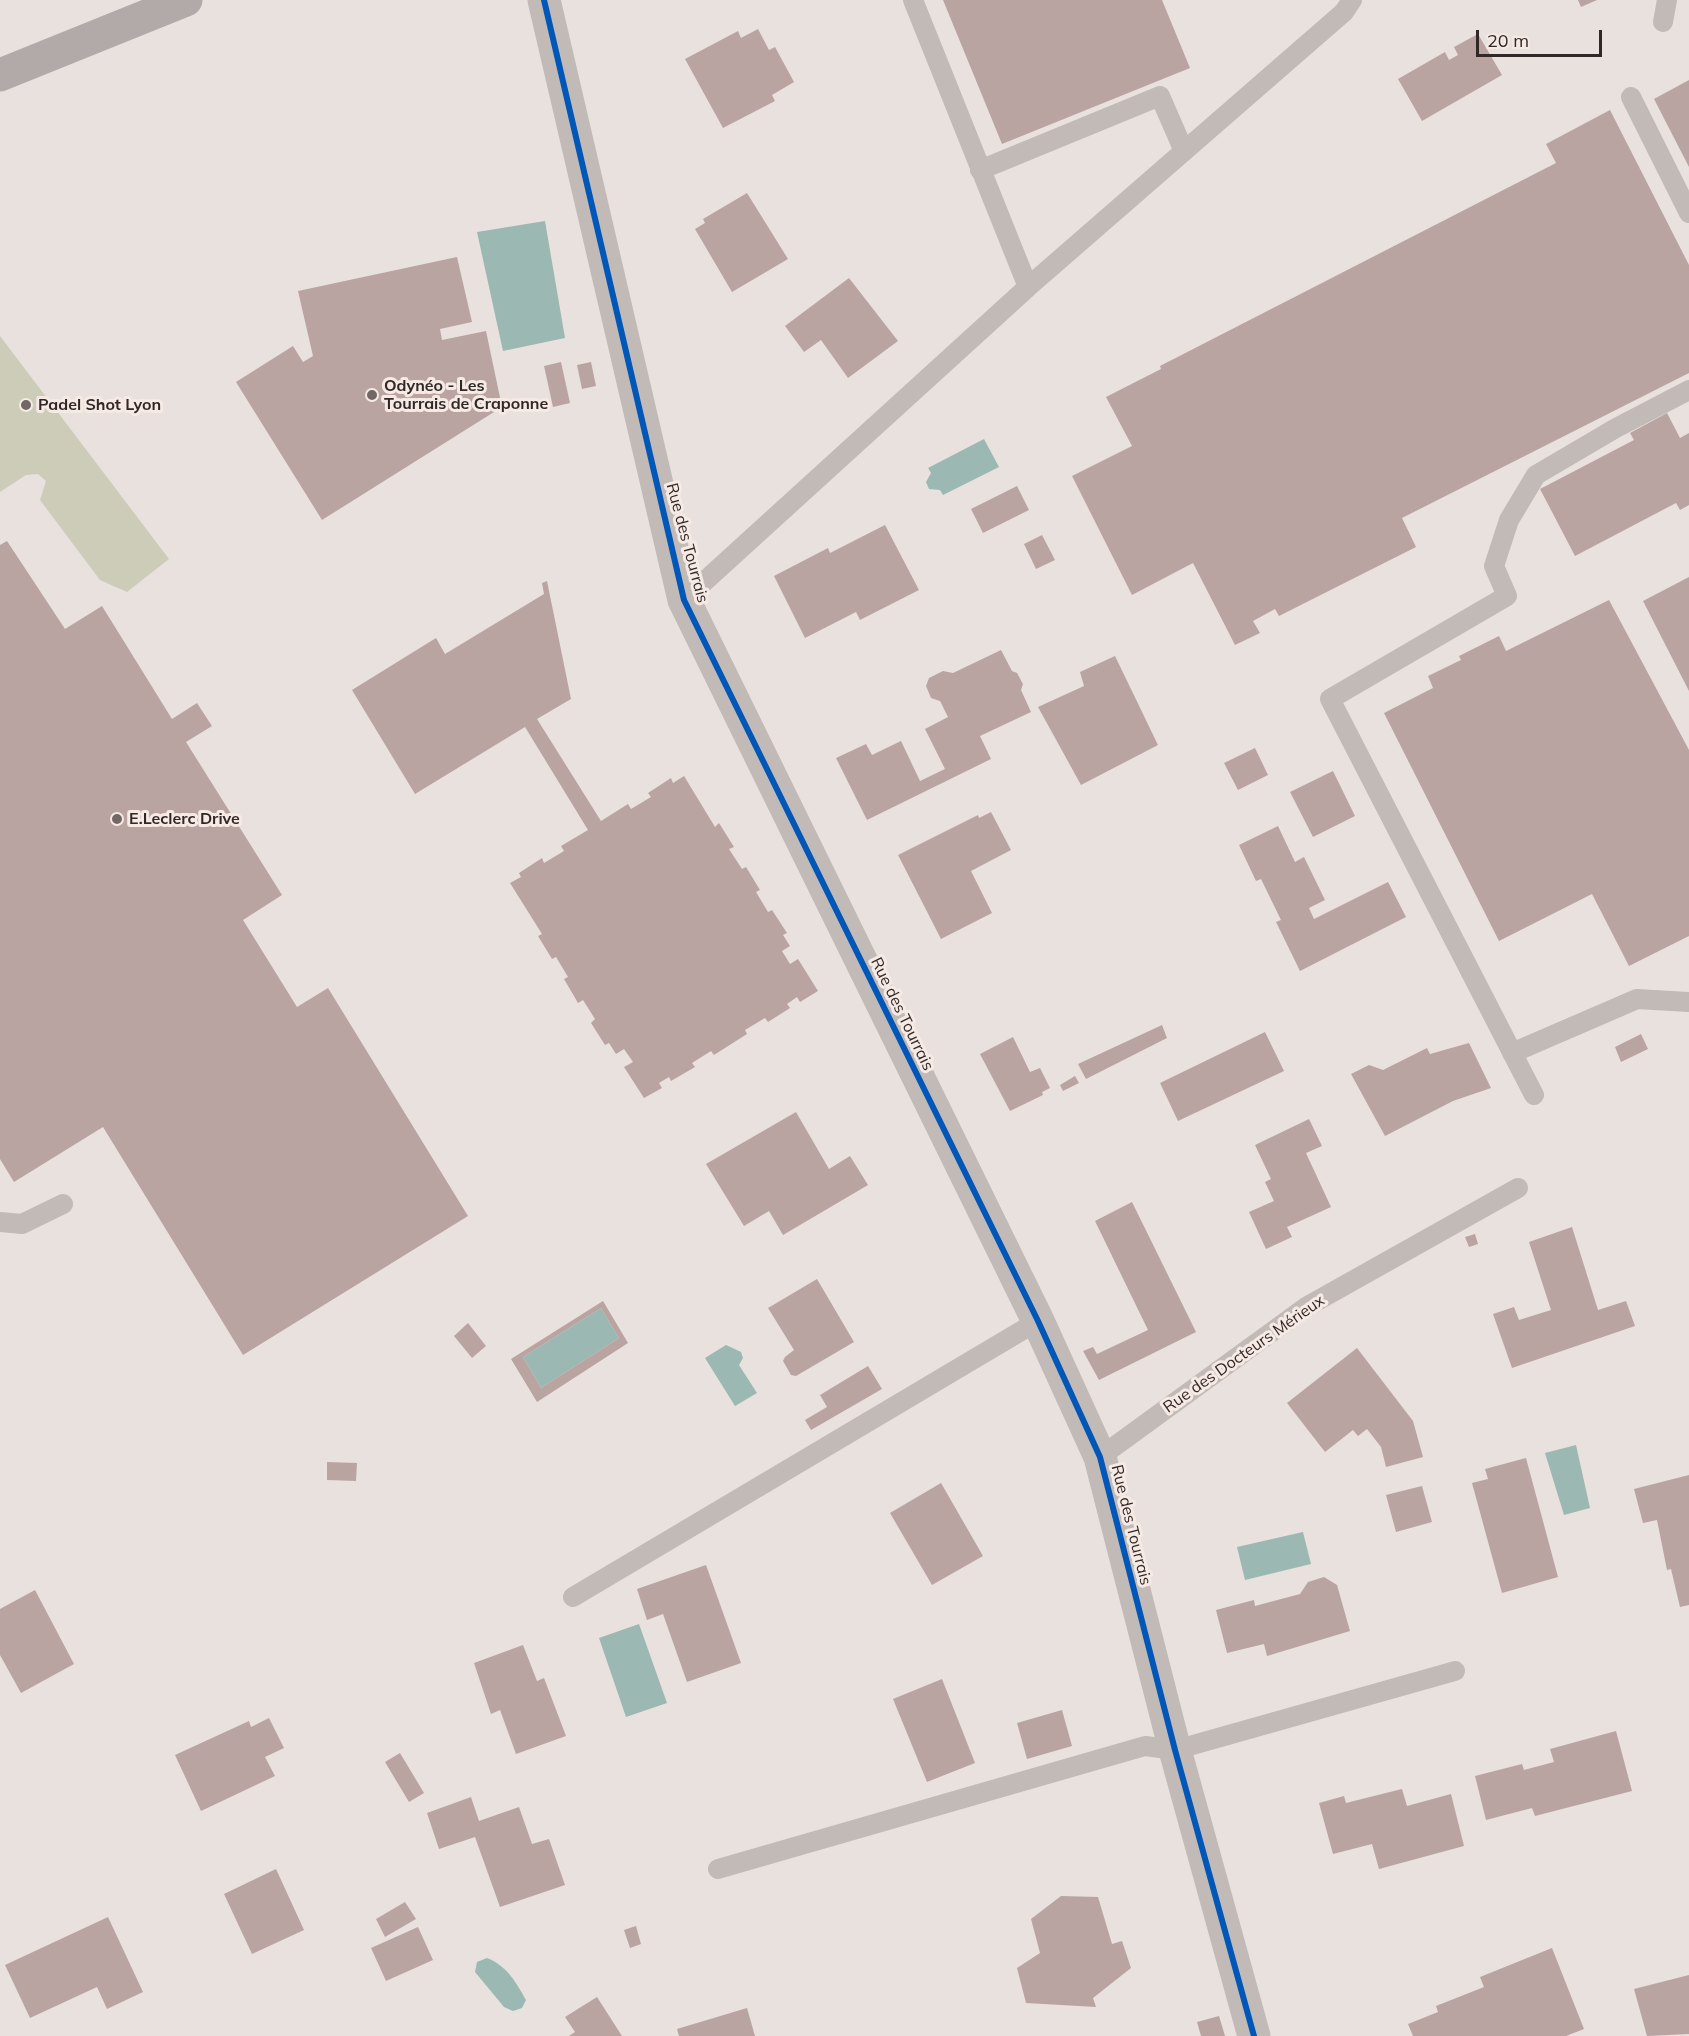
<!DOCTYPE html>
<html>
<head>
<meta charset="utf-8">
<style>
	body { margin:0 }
	#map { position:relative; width:1689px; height:2036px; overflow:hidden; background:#e8e1de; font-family:Mulish,sans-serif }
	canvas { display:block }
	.scale { position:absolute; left:1476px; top:30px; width:126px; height:27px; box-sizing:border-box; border:3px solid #312726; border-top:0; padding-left:8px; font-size:18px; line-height:21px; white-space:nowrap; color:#312726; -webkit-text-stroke:4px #f6eae4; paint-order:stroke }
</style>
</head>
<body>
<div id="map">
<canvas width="1689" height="2036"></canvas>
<div class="scale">20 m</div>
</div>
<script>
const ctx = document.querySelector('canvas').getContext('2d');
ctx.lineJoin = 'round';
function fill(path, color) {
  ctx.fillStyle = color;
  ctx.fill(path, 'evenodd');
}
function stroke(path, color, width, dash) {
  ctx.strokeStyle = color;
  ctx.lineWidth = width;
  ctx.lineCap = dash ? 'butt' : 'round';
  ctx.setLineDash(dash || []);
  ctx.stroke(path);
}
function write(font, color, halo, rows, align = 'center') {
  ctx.font = font + ' Mulish,sans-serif';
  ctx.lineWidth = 6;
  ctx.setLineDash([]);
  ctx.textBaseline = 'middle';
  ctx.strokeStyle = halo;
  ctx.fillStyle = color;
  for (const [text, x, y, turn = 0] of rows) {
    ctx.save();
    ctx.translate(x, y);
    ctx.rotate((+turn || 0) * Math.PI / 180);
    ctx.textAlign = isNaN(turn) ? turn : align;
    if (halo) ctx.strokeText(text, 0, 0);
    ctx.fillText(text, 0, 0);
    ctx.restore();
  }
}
const green = new Path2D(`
	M 0,336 L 169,559 L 127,592 L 100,580 L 40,500 L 46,481 L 38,474 L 26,475 L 0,492 Z`);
const water = new Path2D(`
	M 545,221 L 565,338 L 503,351 L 477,232 Z
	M 984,439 L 999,467 L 943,495 L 940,490 L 929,489 L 926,482 L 931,473 L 928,468 Z
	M 601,1308 L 619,1338 L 541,1388 L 523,1357 Z
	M 726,1345 L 741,1352 L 743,1358 L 739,1365 L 757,1393 L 735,1406 L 705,1358 Z
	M 1576,1445 L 1590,1508 L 1564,1515 L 1545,1453 Z
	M 1303,1532 L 1311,1564 L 1245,1580 L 1237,1547 Z
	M 639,1624 L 667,1703 L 626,1717 L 599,1638 Z
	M 487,1958 C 507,1966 516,1982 526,2000 L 522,2008 L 513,2011 L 504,2007 L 475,1972 L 477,1962 Z`);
const building = new Path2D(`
	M 943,0 L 1162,0 L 1190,68 L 1002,144 Z
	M 1578,0 L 1597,0 L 1581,7 Z
	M 758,29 L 769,50 L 775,47 L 794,82 L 772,95 L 775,101 L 723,128 L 685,59 L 738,31 L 741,38 Z
	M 1478,34 L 1502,75 L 1422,121 L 1398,79 L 1445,52 L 1449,60 L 1458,55 L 1454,47 Z
	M 1689,80 L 1689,167 L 1654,99 Z
	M 1610,110 L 1689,265 L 1689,373 L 1402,518 L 1416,547 L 1279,616 L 1275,609 L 1253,621 L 1260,633 L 1235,645 L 1193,563 L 1132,595 L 1072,476 L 1132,446 L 1106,397 L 1161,369 L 1160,366 L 1556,163 L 1546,144 Z
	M 747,193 L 788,259 L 732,292 L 695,229 L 705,223 L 703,219 Z
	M 457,257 L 472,322 L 440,329 L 442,340 L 486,331 L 502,407 L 322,520 L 236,382 L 293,346 L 303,362 L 313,356 L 298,291 Z
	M 849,278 L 898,341 L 848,378 L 821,340 L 804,352 L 785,326 Z
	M 561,362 L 570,403 L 553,407 L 544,366 Z
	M 591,362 L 596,386 L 582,389 L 577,365 Z
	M 1667,413 L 1680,438 L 1689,433 L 1689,505 L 1680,510 L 1676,503 L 1575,556 L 1540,489 L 1634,440 L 1630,433 Z
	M 1017,486 L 1029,510 L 983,533 L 971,509 Z
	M 885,525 L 919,590 L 860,620 L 856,612 L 805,638 L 774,576 L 828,548 L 830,553 Z
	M 1042,535 L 1055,560 L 1036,569 L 1024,544 Z
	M 7,541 L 65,629 L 102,606 L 172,719 L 197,703 L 212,726 L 186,742 L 282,895 L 243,920 L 297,1007 L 328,988 L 468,1216 L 243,1355 L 103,1127 L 14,1182 L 0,1159 L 0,545 Z
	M 1689,577 L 1689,691 L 1643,601 Z
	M 547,581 L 571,699 L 537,719 L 601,821 L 628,804 L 631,809 L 651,797 L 648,793 L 671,778 L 673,783 L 684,776 L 715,827 L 719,823 L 734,847 L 729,849 L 742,869 L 746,867 L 760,890 L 756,892 L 768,912 L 772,910 L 787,933 L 783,935 L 790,946 L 782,951 L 790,964 L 798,959 L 818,991 L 800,1002 L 797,997 L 787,1004 L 790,1008 L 768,1022 L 765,1018 L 745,1030 L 747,1034 L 714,1055 L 711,1051 L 692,1063 L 695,1067 L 671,1081 L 669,1077 L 659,1083 L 662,1088 L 644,1098 L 624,1067 L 633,1062 L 624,1049 L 616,1054 L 609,1043 L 605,1045 L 591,1023 L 595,1019 L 583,1000 L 578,1003 L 564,979 L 568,977 L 556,957 L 552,959 L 538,936 L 542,934 L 510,883 L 521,877 L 519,873 L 542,858 L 544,863 L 564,851 L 561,846 L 588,830 L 525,727 L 415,794 L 352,690 L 436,638 L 445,654 L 544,594 L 542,583 Z
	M 1609,600 L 1689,750 L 1689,936 L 1629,966 L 1592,894 L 1499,941 L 1384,713 L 1433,688 L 1428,676 L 1461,660 L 1459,656 L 1499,636 L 1506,651 Z
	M 1001,650 L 1012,671 L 1017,673 L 1023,684 L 1021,690 L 1031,712 L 980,736 L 991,759 L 867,820 L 836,758 L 866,744 L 872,755 L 901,741 L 920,781 L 945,769 L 925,729 L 948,717 L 940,701 L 931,698 L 926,686 L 929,678 L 943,671 L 953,673 Z
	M 1115,656 L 1158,745 L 1081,785 L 1038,707 L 1084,686 L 1080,672 Z
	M 1255,748 L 1268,775 L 1238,790 L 1224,763 Z
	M 1333,771 L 1355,816 L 1313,837 L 1290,792 Z
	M 991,812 L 1011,850 L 971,871 L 992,913 L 941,939 L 898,855 L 978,815 L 979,818 Z
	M 1278,826 L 1295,862 L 1304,857 L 1325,900 L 1309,908 L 1314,919 L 1388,882 L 1406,917 L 1300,971 L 1276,922 L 1281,920 L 1261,879 L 1256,881 L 1239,845 Z
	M 1162,1025 L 1167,1038 L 1086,1079 L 1078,1064 Z
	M 1265,1032 L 1284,1071 L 1178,1121 L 1160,1083 Z
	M 1641,1034 L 1648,1049 L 1621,1062 L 1615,1047 Z
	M 1013,1037 L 1030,1072 L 1040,1068 L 1050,1088 L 1042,1092 L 1043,1095 L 1010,1111 L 980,1054 Z
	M 1469,1043 L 1491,1088 L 1453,1101 L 1385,1136 L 1351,1074 L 1369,1065 L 1383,1070 L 1427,1048 L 1430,1054 Z
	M 1075,1076 L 1079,1083 L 1063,1091 L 1060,1085 Z
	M 796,1112 L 829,1169 L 850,1156 L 868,1185 L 783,1235 L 769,1211 L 744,1226 L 706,1164 Z
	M 1309,1119 L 1322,1146 L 1306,1153 L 1331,1207 L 1287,1227 L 1292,1237 L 1266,1249 L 1249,1212 L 1274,1201 L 1265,1182 L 1271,1179 L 1255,1145 Z
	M 1132,1202 L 1196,1332 L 1099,1380 L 1083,1351 L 1093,1347 L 1097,1354 L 1148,1330 L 1095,1221 Z
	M 1572,1227 L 1598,1310 L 1626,1301 L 1635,1326 L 1512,1368 L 1493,1314 L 1514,1307 L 1519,1320 L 1551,1310 L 1529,1242 Z
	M 1475,1234 L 1478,1244 L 1469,1247 L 1465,1237 Z
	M 817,1279 L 854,1342 L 796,1376 L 791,1375 L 783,1361 L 785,1357 L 794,1350 L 768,1308 Z
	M 603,1301 L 628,1343 L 537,1402 L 511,1359 ZM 601,1308 L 619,1338 L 541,1388 L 523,1357 Z
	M 468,1323 L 486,1346 L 472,1358 L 454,1336 Z
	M 1357,1348 L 1413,1421 L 1423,1457 L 1386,1467 L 1381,1447 L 1367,1429 L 1358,1436 L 1353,1430 L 1325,1452 L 1287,1403 Z
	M 868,1366 L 882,1389 L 811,1430 L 805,1420 L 827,1407 L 820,1395 Z
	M 1526,1458 L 1558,1577 L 1502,1593 L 1472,1483 L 1488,1479 L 1485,1469 Z
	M 327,1462 L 357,1463 L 356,1481 L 327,1480 Z
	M 1689,1475 L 1689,1605 L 1680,1607 L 1671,1569 L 1667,1570 L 1657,1520 L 1643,1523 L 1634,1489 Z
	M 941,1483 L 983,1556 L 932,1585 L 890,1513 Z
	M 1422,1486 L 1432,1522 L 1396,1532 L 1386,1495 Z
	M 706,1565 L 741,1663 L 687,1682 L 663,1614 L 647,1620 L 637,1589 Z
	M 1324,1577 L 1337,1585 L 1350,1631 L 1267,1656 L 1264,1644 L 1227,1653 L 1216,1610 L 1254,1600 L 1255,1606 L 1300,1594 L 1308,1582 Z
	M 35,1590 L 74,1664 L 21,1693 L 0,1655 L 0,1609 Z
	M 523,1645 L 537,1681 L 544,1678 L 566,1736 L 516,1754 L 500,1710 L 491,1714 L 474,1663 Z
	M 942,1679 L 975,1763 L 927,1782 L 893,1699 Z
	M 1062,1710 L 1072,1746 L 1027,1759 L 1017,1723 Z
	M 269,1718 L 284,1748 L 265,1757 L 275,1776 L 201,1811 L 175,1755 L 249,1721 L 251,1727 Z
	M 1616,1731 L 1632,1791 L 1535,1816 L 1532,1808 L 1486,1820 L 1475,1776 L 1522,1764 L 1524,1770 L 1554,1762 L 1550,1749 Z
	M 400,1753 L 424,1793 L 409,1802 L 385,1762 Z
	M 1402,1789 L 1407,1806 L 1451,1794 L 1464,1846 L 1379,1869 L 1372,1844 L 1333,1854 L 1319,1803 L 1344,1796 L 1346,1803 Z
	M 471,1797 L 479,1821 L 519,1807 L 532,1844 L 549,1839 L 565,1885 L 500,1907 L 475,1837 L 439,1849 L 427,1813 Z
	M 276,1869 L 304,1930 L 252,1954 L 224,1894 Z
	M 1061,1896 L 1098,1897 L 1112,1944 L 1122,1941 L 1131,1968 L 1093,1998 L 1096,2007 L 1026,2003 L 1017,1968 L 1040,1953 L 1031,1919 Z
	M 405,1902 L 416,1919 L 385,1937 L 376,1919 Z
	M 108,1917 L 143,1992 L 107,2009 L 97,1987 L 30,2018 L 5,1965 Z
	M 636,1926 L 641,1944 L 630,1948 L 624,1930 Z
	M 418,1927 L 433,1960 L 386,1981 L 371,1948 Z
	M 1552,1948 L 1584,2029 L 1566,2036 L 1413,2036 L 1408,2024 L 1438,2012 L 1436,2006 L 1484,1987 L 1480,1977 Z
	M 1689,1975 L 1689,2034 L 1647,2036 L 1634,1989 Z
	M 597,1997 L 622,2036 L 569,2036 L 575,2032 L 565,2017 Z
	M 747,2008 L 755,2036 L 679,2036 L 677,2029 Z
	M 1219,2016 L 1225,2036 L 1201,2036 L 1197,2022 Z`);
const lane = new Path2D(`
	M 913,0 L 1028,287
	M 1663,22 L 1667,0
	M 1631,97 L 1689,213
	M 980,170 L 1160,96 L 1183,149
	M 684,600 L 1028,287 L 1344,12 L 1352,0
	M 1512,1053 L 1637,999 L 1689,1002
	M 1534,1095 L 1330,699 L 1507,596 L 1494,566 L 1509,520 L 1536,475 L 1616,428 L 1689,390
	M 0,1222 L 22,1224 L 63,1204
	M 1100,1457 L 1306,1307 L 1518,1188
	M 573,1597 L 1038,1321
	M 718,1869 L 1145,1746 L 1175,1750 L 1455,1671`);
const street = new Path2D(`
	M 544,0 L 684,600 L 1038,1321 L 1100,1457 L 1175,1750 L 1254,2036`);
const secondary = new Path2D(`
	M 0,75 L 186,0`);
const cycleway = new Path2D(`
	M 544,0 L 684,600 L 1038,1321 L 1100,1457 L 1175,1750 L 1254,2036`);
const markers = [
	[372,395,6,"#716866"],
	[26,405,6,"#716866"],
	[117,819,6,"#716866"]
];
const poiNames = [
	["Odynéo - Les",384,386],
	["Tourrais de Craponne",384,404],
	["Padel Shot Lyon",38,405],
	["E.Leclerc Drive",129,819]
];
const streetNames = [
	["Rue des Tourrais",687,543,75],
	["Rue des Tourrais",902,1014,64],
	["Rue des Docteurs Mérieux",1244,1354,-35],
	["Rue des Tourrais",1131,1525,76]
];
fill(green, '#ccccb9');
fill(water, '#9cb8b3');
fill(building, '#baa4a1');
stroke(lane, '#c1bab7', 20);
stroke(street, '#c1bab7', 33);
stroke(secondary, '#b2aaa8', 33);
stroke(cycleway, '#0057b8', 6);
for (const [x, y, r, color] of markers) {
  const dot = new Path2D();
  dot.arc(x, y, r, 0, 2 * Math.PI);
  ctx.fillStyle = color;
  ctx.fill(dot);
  stroke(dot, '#f6eae4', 2);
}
write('bold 16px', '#312726', '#f6eae4', poiNames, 'left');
write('16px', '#312726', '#f6eae4', streetNames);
</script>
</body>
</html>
